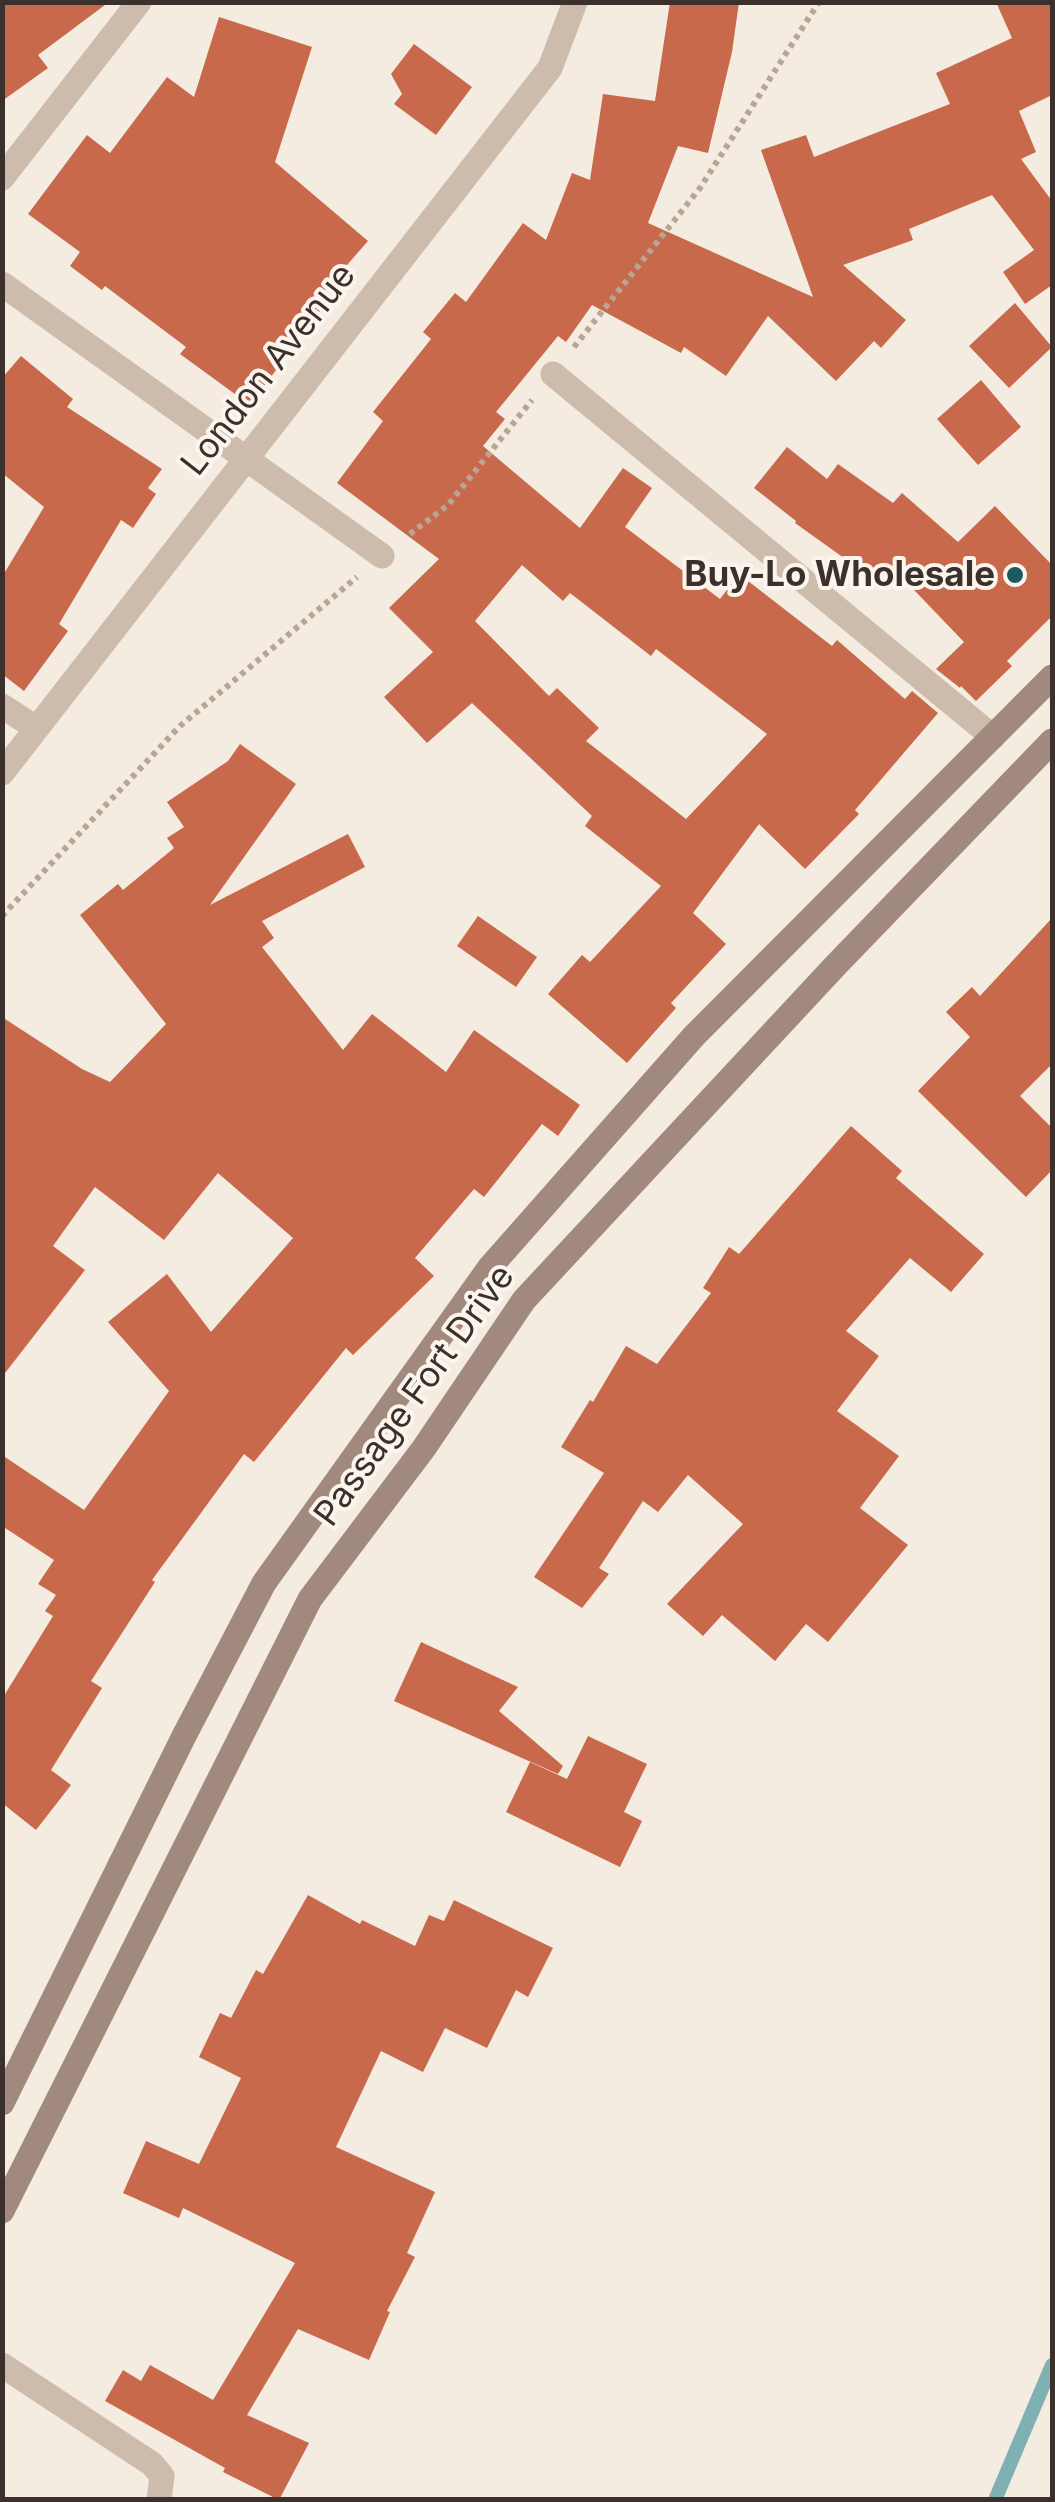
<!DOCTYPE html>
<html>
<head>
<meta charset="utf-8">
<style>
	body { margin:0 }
	#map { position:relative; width:1055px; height:2502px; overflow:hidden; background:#f4ebe1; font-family:Inter,sans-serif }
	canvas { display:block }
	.frame { position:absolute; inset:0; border:5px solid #3b302b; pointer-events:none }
</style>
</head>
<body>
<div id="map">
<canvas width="1055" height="2502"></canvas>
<div class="frame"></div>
</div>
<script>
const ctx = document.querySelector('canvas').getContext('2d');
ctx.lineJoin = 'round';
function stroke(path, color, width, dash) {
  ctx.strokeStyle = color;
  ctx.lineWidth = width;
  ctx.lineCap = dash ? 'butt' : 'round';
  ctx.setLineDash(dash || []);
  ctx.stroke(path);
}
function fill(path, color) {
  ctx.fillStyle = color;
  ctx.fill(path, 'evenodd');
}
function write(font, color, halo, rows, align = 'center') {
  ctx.font = font + ' Inter,sans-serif';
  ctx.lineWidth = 8;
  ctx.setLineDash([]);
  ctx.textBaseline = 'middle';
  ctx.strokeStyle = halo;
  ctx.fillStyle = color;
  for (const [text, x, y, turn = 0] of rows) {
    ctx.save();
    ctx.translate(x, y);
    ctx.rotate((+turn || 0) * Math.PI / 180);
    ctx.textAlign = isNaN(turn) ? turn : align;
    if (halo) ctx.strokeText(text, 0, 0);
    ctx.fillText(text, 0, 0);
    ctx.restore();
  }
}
const stream = new Path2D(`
	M 995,2500 L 1052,2365`);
const building = new Path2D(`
	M 2,2 L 109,2 L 38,55 L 48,68 L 2,101 Z
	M 670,2 L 739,2 L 732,52 L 708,153 L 678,146 L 648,223 L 813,297 L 761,150 L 806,135 L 814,157 L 950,104 L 936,73 L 1012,38 L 996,2 L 1052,2 L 1052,95 L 1019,111 L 1036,152 L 1021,159 L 1052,201 L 1052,285 L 1025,304 L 1003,272 L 1034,250 L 992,195 L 909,229 L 913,240 L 843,265 L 906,320 L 881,348 L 874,341 L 836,381 L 768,316 L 726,376 L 684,347 L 681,353 L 592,305 L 566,342 L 558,336 L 496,412 L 505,419 L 483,446 L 580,528 L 623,468 L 652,488 L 625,527 L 720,599 L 739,574 L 832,646 L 837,640 L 905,699 L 912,691 L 938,713 L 855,810 L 859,814 L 805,869 L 759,824 L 693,913 L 726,944 L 671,1003 L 676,1008 L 627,1063 L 548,994 L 582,955 L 590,962 L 661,886 L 585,826 L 592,816 L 472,703 L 427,743 L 384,697 L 433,652 L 389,608 L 439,559 L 337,483 L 383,421 L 373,412 L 431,339 L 423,332 L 455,293 L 466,302 L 523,223 L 546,240 L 572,173 L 590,180 L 603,94 L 655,101 ZM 522,565 L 563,601 L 570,593 L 651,656 L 656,649 L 767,734 L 686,819 L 586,741 L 599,728 L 557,688 L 549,696 L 475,621 Z
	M 219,17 L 312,47 L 275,162 L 368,241 L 312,305 L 320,311 L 250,405 L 180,354 L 186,347 L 105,286 L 102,290 L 70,266 L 80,252 L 28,214 L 87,135 L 110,153 L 167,77 L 194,97 Z
	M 414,44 L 472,87 L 436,135 L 394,104 L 402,94 L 391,74 Z
	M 1015,303 L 1052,347 L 1009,388 L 969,346 Z
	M 21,356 L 73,399 L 67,407 L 162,469 L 148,488 L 156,494 L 133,528 L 121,520 L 59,624 L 68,631 L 24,691 L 2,674 L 2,577 L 44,507 L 2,473 L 2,378 Z
	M 981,380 L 1021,427 L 978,465 L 937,419 Z
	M 787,447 L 827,479 L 838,464 L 893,503 L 902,493 L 958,542 L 995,506 L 1052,565 L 1052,616 L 1007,661 L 1012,666 L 976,701 L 961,686 L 960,688 L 936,669 L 964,642 L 891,566 L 870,590 L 840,563 L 844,558 L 795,523 L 796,521 L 754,488 Z
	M 240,744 L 296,784 L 210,905 L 348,834 L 365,867 L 262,921 L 274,938 L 262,947 L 343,1050 L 372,1014 L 446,1072 L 474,1030 L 580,1105 L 558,1136 L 542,1124 L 484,1197 L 474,1189 L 415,1258 L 434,1276 L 353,1355 L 346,1348 L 254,1462 L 244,1454 L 152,1580 L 155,1582 L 91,1681 L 102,1688 L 51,1770 L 71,1785 L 36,1830 L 2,1803 L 2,1699 L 53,1616 L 45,1611 L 56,1595 L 38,1584 L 54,1560 L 2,1526 L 2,1455 L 84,1510 L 169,1391 L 108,1322 L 167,1274 L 211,1332 L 293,1238 L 218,1173 L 164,1240 L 95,1187 L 53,1246 L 85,1270 L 2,1377 L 2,1017 L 82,1069 L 110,1082 L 166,1024 L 80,915 L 118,884 L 123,890 L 174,848 L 167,838 L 184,827 L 167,802 L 228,761 Z
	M 478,916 L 537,957 L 516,987 L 457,946 Z
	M 1052,918 L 1052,1064 L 1020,1096 L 1052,1128 L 1052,1170 L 1026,1197 L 918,1091 L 970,1037 L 946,1012 L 972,987 L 980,996 Z
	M 851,1126 L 902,1171 L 896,1178 L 984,1254 L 951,1292 L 910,1258 L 846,1331 L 879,1356 L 837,1411 L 899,1456 L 860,1508 L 908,1545 L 828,1642 L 806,1624 L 775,1661 L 722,1615 L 703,1636 L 667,1604 L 743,1524 L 688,1475 L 658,1512 L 643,1501 L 599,1568 L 609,1574 L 582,1608 L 534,1577 L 604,1473 L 561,1447 L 590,1400 L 593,1402 L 626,1346 L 657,1364 L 711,1293 L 703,1288 L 729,1247 L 739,1254 Z
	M 421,1642 L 518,1687 L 499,1711 L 563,1766 L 558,1774 L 394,1701 Z
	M 588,1736 L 647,1764 L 624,1812 L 642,1821 L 620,1867 L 506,1812 L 530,1762 L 567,1779 Z
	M 308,1895 L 360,1924 L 362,1920 L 415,1946 L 429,1915 L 444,1921 L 454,1900 L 553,1948 L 528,1997 L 516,1990 L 487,2048 L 445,2028 L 423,2072 L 381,2051 L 336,2147 L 435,2192 L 407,2253 L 415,2257 L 387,2311 L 390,2312 L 369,2360 L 298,2329 L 247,2415 L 309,2443 L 279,2500 L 223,2472 L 225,2468 L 105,2401 L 123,2370 L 141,2381 L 150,2365 L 213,2400 L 295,2263 L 183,2208 L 179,2218 L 123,2193 L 146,2141 L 199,2164 L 241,2078 L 199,2057 L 220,2013 L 231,2018 L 256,1970 L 263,1974 Z`);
const path = new Path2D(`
	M 574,347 L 700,188 L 819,2
	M 410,534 L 448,505 L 532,400
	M 2,916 L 180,726 L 357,577`);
const street = new Path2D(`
	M 2,178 L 139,2
	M 2,284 L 382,556
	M 553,374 L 993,737
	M 2,706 L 36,728
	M 2,773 L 550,68 L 575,2
	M 2,2365 L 152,2464 L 162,2476 L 159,2500`);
const secondary = new Path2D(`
	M 2,2103 L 184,1736 L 264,1583 L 490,1267 L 694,1036 L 1052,677
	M 2,2211 L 310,1599 L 424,1448 L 524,1300 L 836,965 L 1052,741`);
const markers = [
	[1015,575,10,"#1f5a5e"]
];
const streetNames = [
	["London Avenue",269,370,-52],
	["Passage Fort Drive",415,1396,-54]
];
const poiNames = [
	["Buy-Lo Wholesale",995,575]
];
stroke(stream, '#7fb0b2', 14);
fill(building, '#c8694b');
stroke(path, '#b9a596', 6, [5, 5]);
stroke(street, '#cdbbac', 25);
stroke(secondary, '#a18a7d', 25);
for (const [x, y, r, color] of markers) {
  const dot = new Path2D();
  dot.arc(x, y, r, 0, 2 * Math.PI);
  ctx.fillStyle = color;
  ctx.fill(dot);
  stroke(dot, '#fbf5ee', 4);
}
write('35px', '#3b302b', '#fbf5ee', streetNames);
write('bold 35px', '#3b302b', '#fbf5ee', poiNames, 'right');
</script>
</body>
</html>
